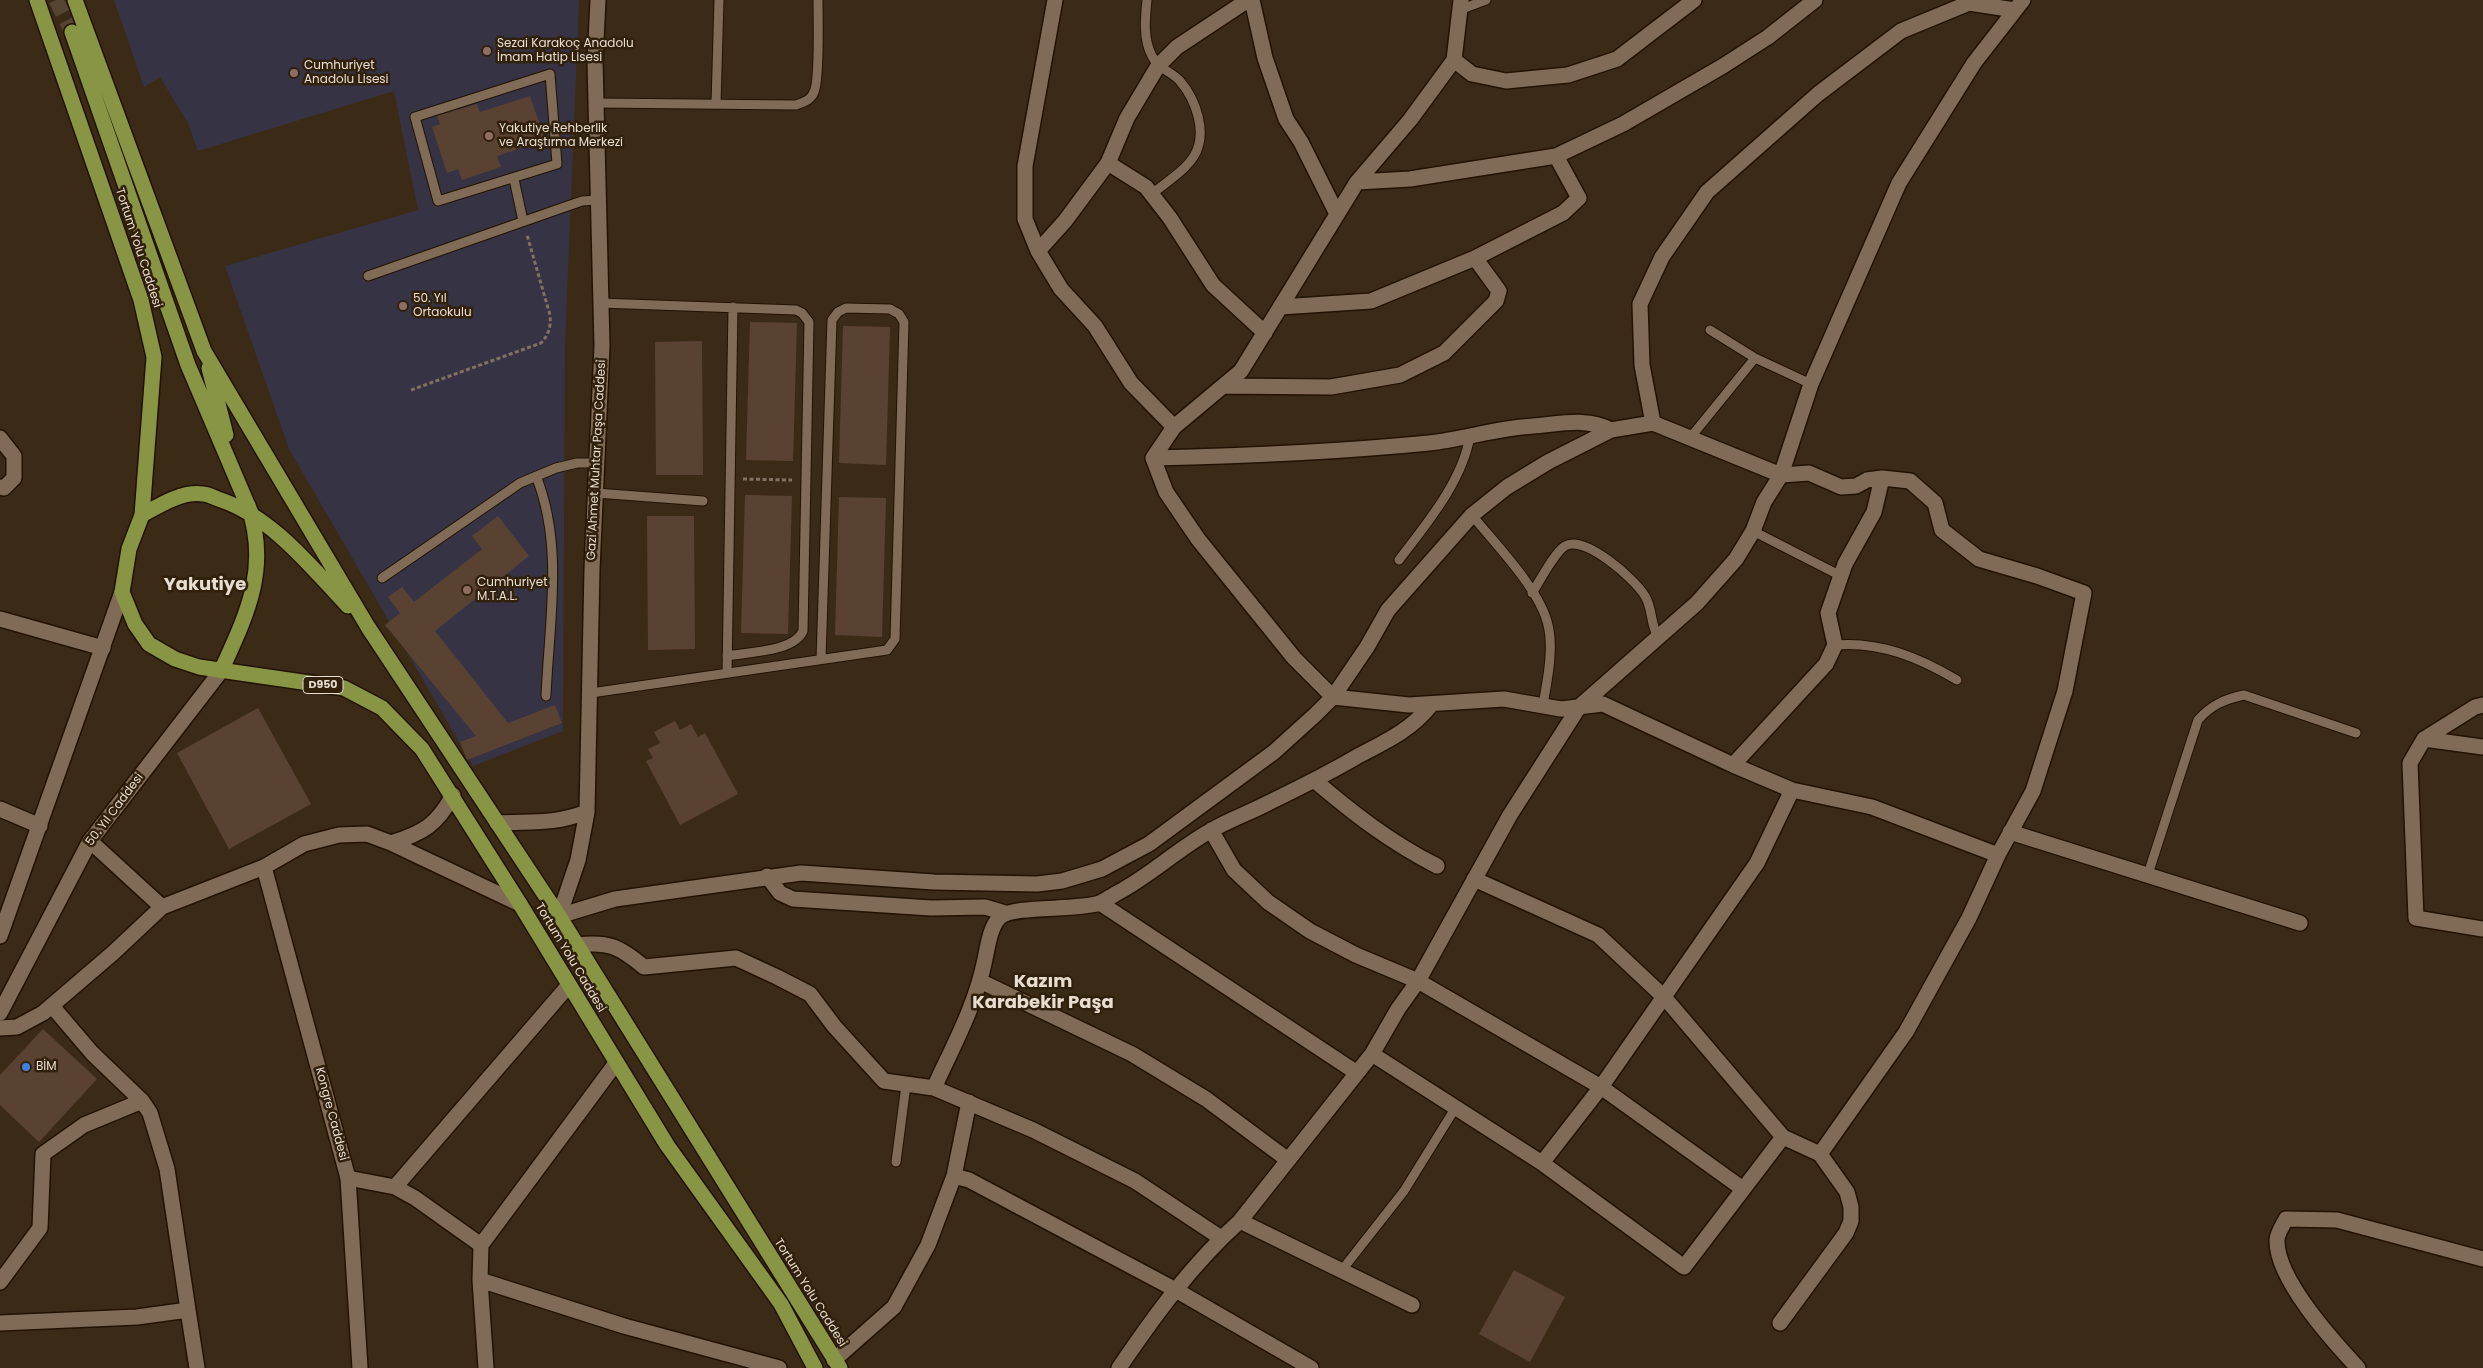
<!DOCTYPE html>
<html>
<head>
<meta charset="utf-8">
<style>
	body { margin:0 }
	canvas { display:block; background:#3b2a16 }
</style>
</head>
<body>
<canvas width="2483" height="1368"></canvas>
<script>
const ctx = document.querySelector('canvas').getContext('2d');
ctx.lineJoin = 'round';
function fill(path, color) {
  ctx.fillStyle = color;
  ctx.fill(path, 'evenodd');
}
function stroke(path, color, width, dash) {
  ctx.strokeStyle = color;
  ctx.lineWidth = width;
  ctx.lineCap = dash ? 'butt' : 'round';
  ctx.setLineDash(dash || []);
  ctx.stroke(path);
}
function write(font, color, halo, rows, align = 'center') {
  ctx.font = font + ' Poppins,sans-serif';
  ctx.lineWidth = 5;
  ctx.setLineDash([]);
  ctx.textBaseline = 'middle';
  ctx.strokeStyle = halo;
  ctx.fillStyle = color;
  for (const [text, x, y, turn = 0] of rows) {
    ctx.save();
    ctx.translate(x, y);
    ctx.rotate((+turn || 0) * Math.PI / 180);
    ctx.textAlign = isNaN(turn) ? turn : align;
    if (halo) ctx.strokeText(text, 0, 0);
    ctx.fillText(text, 0, 0);
    ctx.restore();
  }
}
const commercial = new Path2D(`
	M 114,0 L 579,0 L 565,346 L 563,731 L 473,766 L 289,449 L 225,266 L 418,210 L 394,91 L 198,151 L 188,123 L 160,77 L 144,87 Z`);
const building = new Path2D(`
	M 530,96 L 545,140 L 497,156 L 501,167 L 462,180 L 458,169 L 447,173 L 432,127 L 440,124 L 437,116 L 477,104 L 480,112 Z
	M 750,322 L 797,323 L 793,461 L 746,460 Z
	M 843,326 L 890,327 L 886,465 L 839,463 Z
	M 702,341 L 703,475 L 656,475 L 655,342 Z
	M 745,495 L 792,496 L 788,634 L 741,633 Z
	M 839,497 L 886,498 L 882,637 L 835,635 Z
	M 498,516 L 529,556 L 435,631 L 508,723 L 555,705 L 562,723 L 467,760 L 460,742 L 476,736 L 385,625 L 400,613 L 388,597 L 402,587 L 414,602 L 482,549 L 472,536 Z
	M 647,516 L 694,516 L 695,649 L 648,650 Z
	M 258,708 L 311,804 L 229,849 L 177,753 Z
	M 675,721 L 680,730 L 691,724 L 698,737 L 705,733 L 738,794 L 680,825 L 646,761 L 653,758 L 648,749 L 660,743 L 654,732 Z
	M 43,1029 L 97,1079 L 39,1142 L 0,1105 L 0,1075 Z
	M 1514,1270 L 1565,1297 L 1530,1362 L 1479,1334 Z`);
const highwayTunnel = new Path2D(`
	M 56,0 L 72,32`);
const path = new Path2D(`
	M 411,390 L 541,343 C 549,334 551,327 550,315 L 527,235
	M 743,479 L 792,480`);
const lane = new Path2D(`
	M 1147,0 C 1145,19 1143,39 1152,56 C 1158,69 1171,71 1180,81 C 1196,100 1208,133 1194,156 C 1185,171 1165,183 1152,194
	M 1462,9 L 1486,0
	M 550,74 L 557,164 L 438,201 L 415,117 Z
	M 596,103 L 796,105 C 804,102 811,100 814,92 C 820,80 818,17 818,0
	M 716,104 L 719,0
	M 514,179 L 523,221
	M 368,276 L 559,209 L 582,201 L 597,200
	M 600,303 L 796,310 L 802,313 L 809,322 L 803,631 C 794,652 748,652 727,656
	M 1710,330 L 1755,358 L 1811,384
	M 1690,438 L 1755,358
	M 536,476 C 564,545 549,623 546,696
	M 596,493 L 703,501
	M 1472,515 C 1495,544 1540,589 1548,625 C 1554,650 1547,681 1543,705
	M 1753,531 L 1841,576
	M 1399,560 C 1427,523 1462,482 1470,436
	M 382,578 L 520,483 L 556,468 L 577,463 L 597,463
	M 1532,593 C 1540,581 1554,553 1565,546 C 1584,534 1635,579 1645,596 C 1653,609 1650,625 1659,639
	M 1835,645 C 1880,641 1920,658 1957,680
	M 727,673 L 733,307
	M 591,693 L 887,650 L 895,639 L 904,322 L 899,314 L 890,309 L 846,308 L 838,312 L 832,320 L 821,659
	M 2148,874 L 2198,720 C 2211,705 2225,699 2244,695 L 2356,733
	M 896,1162 L 906,1085
	M 1342,1270 L 1404,1191 L 1456,1107`);
const street = new Path2D(`
	M 1055,0 L 1025,166 L 1025,219 L 1038,251 L 1061,289 L 1095,326 L 1131,383 L 1174,427 L 1241,371 L 1357,182 L 1410,120 L 1454,60 L 1461,0
	M 1252,0 L 1265,58 L 1286,119 L 1301,142 L 1337,214
	M 1454,60 L 1472,74 L 1506,81 L 1568,75 L 1617,59 L 1694,0
	M 1108,163 L 1146,187 L 1170,218 L 1213,285 L 1265,333
	M 1357,182 L 1410,179 L 1556,156 L 1623,124 L 1723,66 L 1768,37 L 1815,0
	M 1038,251 L 1065,221 L 1108,163 L 1127,118 L 1158,66 L 1177,47 L 1248,0
	M 1280,307 L 1371,301 L 1475,258 L 1563,213 L 1579,198 L 1556,156
	M 1223,386 L 1331,387 L 1400,375 L 1444,353 L 1496,301 L 1499,291 L 1475,258
	M 1653,423 L 1642,365 L 1640,304 L 1662,257 L 1707,192 L 1818,94 L 1901,31 L 1969,3 L 2015,10
	M 0,438 L 14,456 L 14,478 L 4,488 L 0,487
	M 1153,458 C 1245,456 1337,452 1429,443 C 1464,439 1498,428 1533,426 C 1559,424 1588,417 1611,430
	M 0,619 L 103,648
	M 2424,739 L 2475,707 L 2483,705
	M 2483,747 L 2424,739 L 2410,763 L 2416,918 L 2483,929
	M 1733,765 L 1826,664 L 1835,645 L 1828,613 L 1845,564 L 1874,512 L 1882,478
	M 1314,780 C 1354,814 1390,842 1437,866
	M 0,809 L 40,826
	M 1211,830 L 1234,870 L 1268,902 L 1310,931 L 1356,955 L 1418,981 L 1601,1087 L 1743,1189
	M 2010,832 L 2300,923
	M 90,841 L 162,907
	M 391,843 C 423,833 437,825 453,795
	M 767,876 L 780,893 L 793,899 L 931,908 L 985,907 L 1005,913
	M 1474,879 L 1598,935 L 1665,998 L 1783,1137 L 1820,1154 L 1847,1192 L 1851,1207 L 1851,1221 L 1846,1233 L 1780,1323
	M 1100,903 L 1357,1073
	M 559,916 L 615,899 L 801,873 L 934,882 L 1037,884 L 1062,881 L 1102,869 L 1149,844 L 1274,752 L 1316,714 L 1333,697 L 1367,647 L 1388,610 L 1472,515 L 1507,487 L 1548,462 L 1611,430 L 1653,423 L 1781,475 L 1809,473 L 1841,487 L 1856,486 L 1867,480 L 1882,478 L 1910,481 L 1935,503 L 1942,530 L 1979,559 L 2037,576 L 2084,593 L 2065,691 L 2033,791 L 1998,855 L 1872,807 L 1792,790 L 1733,765 L 1603,704 L 1561,709 L 1504,699 L 1409,705 L 1333,697 L 1294,658 L 1198,539 L 1166,492 L 1153,458 L 1174,427
	M 577,945 C 609,941 620,947 644,967 L 736,958 L 777,977 L 810,994 L 834,1026 L 884,1081 L 934,1088 L 1033,1130 L 1135,1181 L 1221,1238
	M 980,981 L 1132,1054 L 1206,1099 L 1288,1160
	M 52,1006 L 92,1053 L 142,1101 L 150,1113 L 167,1169 L 188,1310
	M 0,1028 L 17,1027 L 43,1013 L 113,953 L 162,907 L 264,867 L 304,844 L 339,835 L 367,834 L 391,843 L 520,904
	M 1372,1054 L 1542,1163 L 1684,1267 L 1783,1137
	M 934,1088 C 953,1046 976,1005 985,959 C 988,945 990,927 1000,917 C 1014,905 1075,911 1100,903 C 1106,900 1113,895 1119,892 C 1152,874 1178,849 1210,831 C 1229,820 1249,813 1268,803 C 1299,788 1329,773 1358,756 C 1387,741 1411,730 1431,705
	M 1820,1154 L 1906,1032 L 1969,918 L 1998,855
	M 1542,1163 L 1601,1087 L 1757,863 L 1792,790
	M 954,1176 L 969,1180 L 1174,1289 L 1311,1368
	M 348,1178 L 395,1187 L 415,1198 L 481,1245 L 480,1280 L 624,1326 L 779,1368
	M 395,1187 L 569,985
	M 1240,1221 L 1412,1305
	M 481,1245 L 616,1063
	M 480,1280 L 486,1368
	M 0,1282 L 40,1228 L 43,1154 L 84,1125 L 142,1101
	M 0,1323 L 137,1317 L 188,1310 L 197,1368
	M 834,1360 L 894,1307 L 928,1245 L 954,1176 L 969,1102
	M 1119,1368 C 1155,1315 1192,1264 1240,1221 L 1372,1054 L 1398,1009 L 1418,981 L 1510,815 L 1579,707 L 1697,603 L 1736,559 L 1753,531 L 1764,502 L 1781,475 L 1811,384 L 1899,183 L 1974,63 L 2023,0
	M 2358,1368 C 2333,1341 2276,1279 2277,1240 C 2277,1234 2283,1225 2286,1219 L 2337,1220 L 2483,1259`);
const secondary = new Path2D(`
	M 497,823 C 533,821 551,825 587,812
	M 264,867 L 348,1178 L 360,1368
	M 559,916 L 578,860 L 587,812 L 592,569 L 602,346 L 595,61 L 598,0
	M 0,936 L 122,592
	M 0,1013 L 90,841 L 221,671`);
const highway = new Path2D(`
	M 37,0 L 141,300 L 154,357 L 142,515 L 129,549 L 122,592 L 135,624 L 149,644 L 175,659 L 199,667 L 344,688 L 382,708 L 422,749 L 520,904 L 667,1145 L 781,1304 L 815,1368
	M 75,0 L 204,351 L 368,627 L 559,916 L 840,1368
	M 72,32 L 188,365 L 251,513
	M 209,368 L 226,435
	M 142,515 C 160,505 182,491 203,494 C 208,494 215,498 221,500 C 273,518 311,567 348,606
	M 221,671 C 247,614 270,568 248,505`);
const markers = [
	[487,51,5,"#8d6e63"],
	[294,73,5,"#8d6e63"],
	[489,136,5,"#8d6e63"],
	[403,306,5,"#8d6e63"],
	[467,590,5,"#8d6e63"],
	[26,1067,5,"#3f7fe0"]
];
const shields = [
	[323,685,40]
];
const shieldNames = [
	["D950",323,685]
];
const poiNames = [
	["Sezai Karakoç Anadolu",497,44],
	["İmam Hatip Lisesi",497,58],
	["Cumhuriyet",304,66],
	["Anadolu Lisesi",304,80],
	["Yakutiye Rehberlik",499,129],
	["ve Araştırma Merkezi",499,143],
	["50. Yıl",413,299],
	["Ortaokulu",413,313],
	["Cumhuriyet",477,583],
	["M.T.A.L.",477,597],
	["BİM",36,1067]
];
const streetNames = [
	["Tortum Yolu Caddesi",138,248,72],
	["Gazi Ahmet Muhtar Paşa Caddesi",597,460,-87],
	["50. Yıl Caddesi",115,810,-53],
	["Tortum Yolu Caddesi",570,958,59],
	["Kongre Caddesi",331,1114,75],
	["Tortum Yolu Caddesi",810,1293,58]
];
const districtNames = [
	["Yakutiye",205,585],
	["Kazım",1043,982],
	["Karabekir Paşa",1043,1003]
];
fill(commercial, '#363344');
fill(building, '#5a4233');
stroke(highwayTunnel, '#554532', 15, [15, 8]);
stroke(lane, '#221201', 11);
stroke(street, '#221201', 18);
stroke(secondary, '#221201', 18);
stroke(highway, '#221201', 18);
stroke(path, '#807261', 3, [4, 2.5]);
stroke(lane, '#806c56', 9);
stroke(street, '#806c56', 15);
stroke(secondary, '#806c56', 15);
stroke(highway, '#879545', 15);
for (const [x, y, r, color] of markers) {
  const dot = new Path2D();
  dot.arc(x, y, r, 0, 2 * Math.PI);
  ctx.fillStyle = color;
  ctx.fill(dot);
  stroke(dot, '#31200c', 2);
}
for (const [x, y, w] of shields) {
  const box = new Path2D();
  box.roundRect(x - w / 2, y - 8.5, w, 17, 4);
  ctx.fillStyle = '#31200c';
  ctx.fill(box);
  stroke(box, '#e8ddd1', 1);
}
write('bold 11px', '#e8ddd1', null, shieldNames);
write('12px', '#e8ddd1', '#31200c', poiNames, 'left');
write('12px', '#e8ddd1', '#31200c', streetNames);
write('bold 18px', '#e8ddd1', '#31200c', districtNames);
</script>
</body>
</html>
